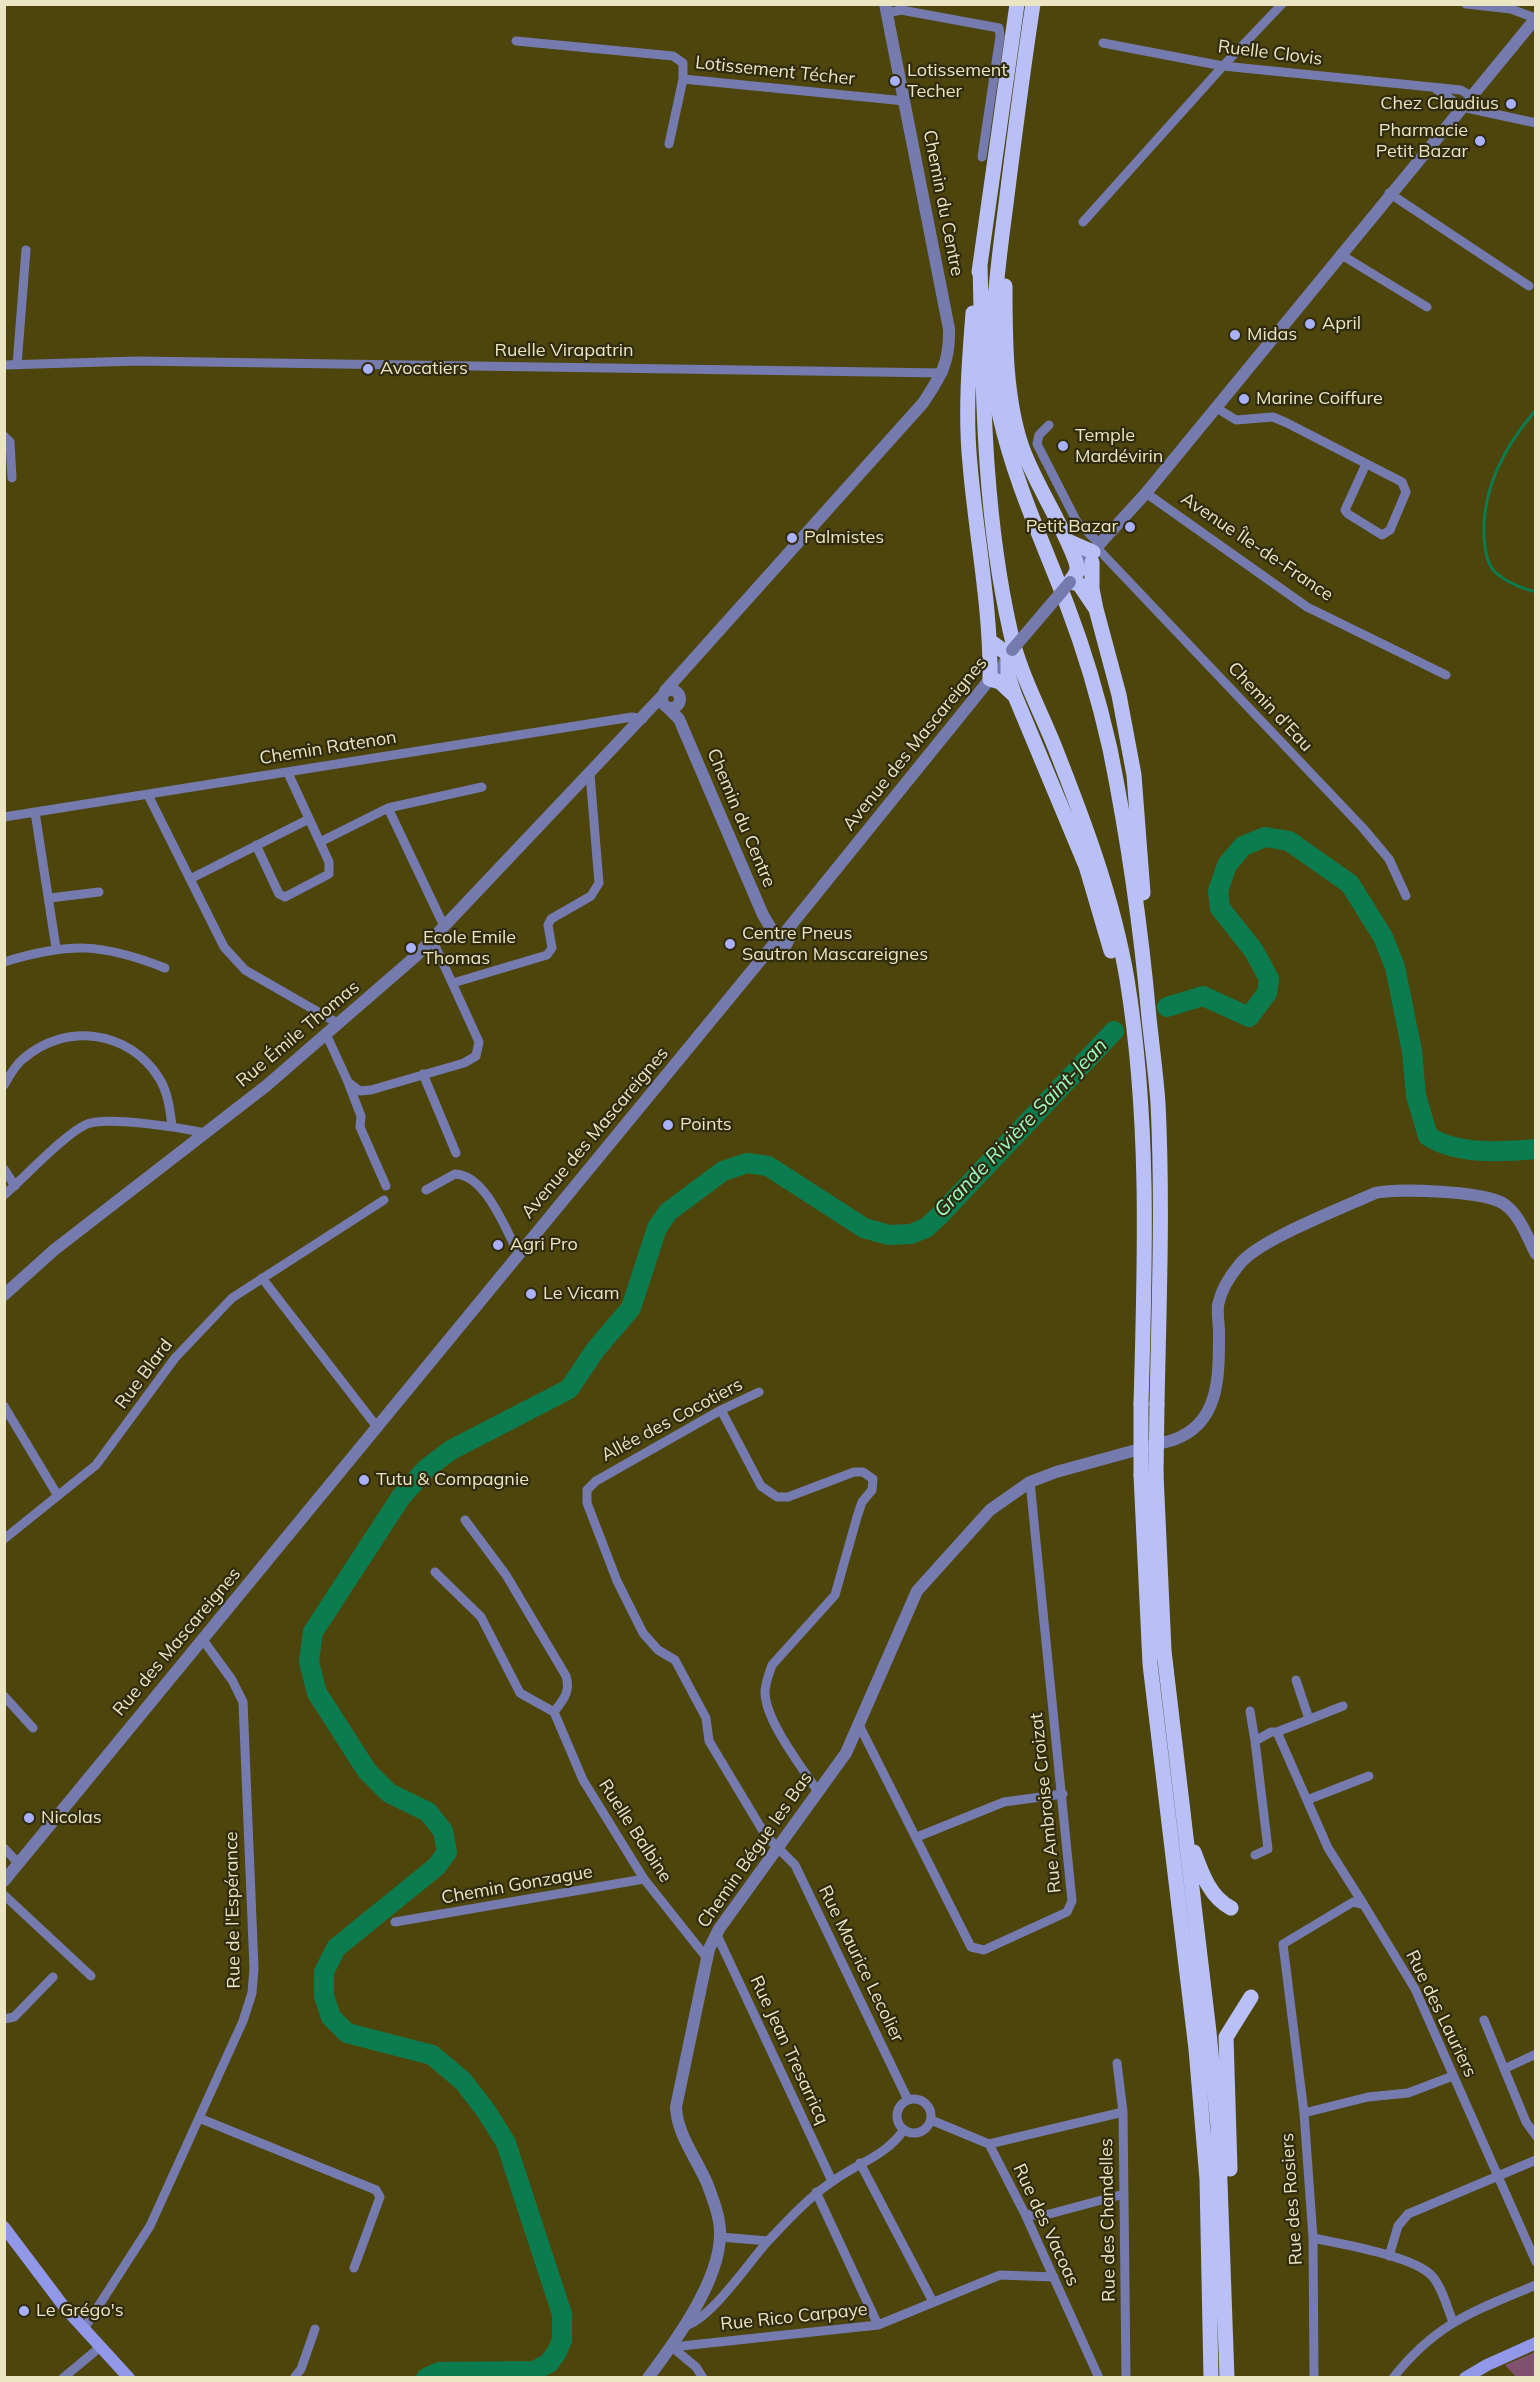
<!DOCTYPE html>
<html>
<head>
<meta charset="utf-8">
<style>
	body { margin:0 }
	#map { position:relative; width:1540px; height:2382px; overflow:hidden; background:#4e450d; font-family:Mulish,sans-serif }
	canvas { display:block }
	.frame { position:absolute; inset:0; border:6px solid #ebe5c3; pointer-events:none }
</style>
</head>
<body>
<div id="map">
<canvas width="1540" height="2382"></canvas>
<div class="frame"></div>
</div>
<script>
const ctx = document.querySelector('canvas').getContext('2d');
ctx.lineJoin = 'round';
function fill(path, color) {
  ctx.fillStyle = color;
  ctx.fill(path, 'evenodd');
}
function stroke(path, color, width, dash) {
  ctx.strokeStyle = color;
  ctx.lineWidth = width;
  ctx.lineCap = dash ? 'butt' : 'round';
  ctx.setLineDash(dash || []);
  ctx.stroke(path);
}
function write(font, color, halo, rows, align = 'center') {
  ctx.font = font + ' Mulish,sans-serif';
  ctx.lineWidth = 4.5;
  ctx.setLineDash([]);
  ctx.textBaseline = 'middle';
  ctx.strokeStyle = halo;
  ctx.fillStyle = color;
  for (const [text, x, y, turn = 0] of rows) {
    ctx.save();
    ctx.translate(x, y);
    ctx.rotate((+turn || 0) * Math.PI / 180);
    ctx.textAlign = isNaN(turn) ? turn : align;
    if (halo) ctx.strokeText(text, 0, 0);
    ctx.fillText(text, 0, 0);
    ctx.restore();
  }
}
const green = new Path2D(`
	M 1535,2352 L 1535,2377 L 1516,2377 L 1505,2365 Z`);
const stream = new Path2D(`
	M 1536,410 C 1505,445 1482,489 1484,536 C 1485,548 1486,562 1494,571 C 1505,582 1521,588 1536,592`);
const river = new Path2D(`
	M 1167,1007 L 1203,996 L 1249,1017 L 1267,993 L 1269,979 L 1254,951 L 1220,908 L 1218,891 L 1227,865 L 1243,846 L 1265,837 L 1289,841 L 1350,884 L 1383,937 L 1395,967 L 1412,1051 L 1416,1096 L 1428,1136 C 1456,1155 1503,1152 1536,1149
	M 426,2378 L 439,2372 L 534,2371 L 549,2363 L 557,2352 L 562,2340 L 562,2314 L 506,2143 L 486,2111 L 463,2081 L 432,2055 L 347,2033 L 331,2017 L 324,1996 L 324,1972 L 336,1948 L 437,1866 L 447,1852 L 443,1831 L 428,1812 L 389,1793 L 367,1771 L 317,1693 L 309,1662 L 313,1632 L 401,1497 L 427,1468 L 451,1450 L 569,1389 L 596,1349 L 631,1308 L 657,1228 L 668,1212 L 723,1171 L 747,1163 L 768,1166 L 864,1228 L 889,1235 L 911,1234 L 926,1228 L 938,1217 L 1114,1031`);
const minor = new Path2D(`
	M 1466,4 L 1511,9 L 1535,18
	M 887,13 L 901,10 L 999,28 L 1000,36 L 982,157
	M 516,41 L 673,56 L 683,63 L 683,79 L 905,101
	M 1103,43 L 1223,66 L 1461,90 L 1471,96
	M 1436,89 L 1462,107 L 1536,123
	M 669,144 L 683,79
	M 1389,193 L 1529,286
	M 1083,222 L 1223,66 L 1282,4
	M 1340,254 L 1427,307
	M 4,365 L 137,361 L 943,373
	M 17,365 L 26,250
	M 1215,407 L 1236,420 L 1273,417 L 1287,423 L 1402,482 L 1406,492 L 1390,530 L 1382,535 L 1348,514 L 1345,510 L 1366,464
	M 1049,425 L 1039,435 L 1037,444 L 1077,522 L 1101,545
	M 4,436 L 10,442 L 12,478
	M 1146,493 L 1307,607 L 1446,675
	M 1098,549 L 1362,827 L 1389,859 L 1406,896
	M 148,795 L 224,947 L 245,970 L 339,1024
	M 388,808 L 444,926
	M 35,812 L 56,948
	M 4,817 L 632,717 L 643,719
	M 320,842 L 388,808 L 482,787
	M 256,845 L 279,894 L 285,897 L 329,874 L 329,862 L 288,773
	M 190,879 L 309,819
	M 50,898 L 99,892
	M 4,962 C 69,942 102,943 165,968
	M 453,983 L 547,955 L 552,948 L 548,925 L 551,919 L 591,896 L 599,883 L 590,774
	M 327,1036 L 348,1082 L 360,1091 L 371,1090 L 464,1063 L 476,1056 L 479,1042 L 432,939
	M 423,1074 L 456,1153
	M 4,1085 C 9,1077 15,1065 23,1059 C 65,1022 129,1030 159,1078 C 168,1092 170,1110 172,1126
	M 349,1085 L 361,1116 L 360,1127 L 386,1186
	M 4,1169 L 15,1186
	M 426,1190 L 455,1174 C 486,1175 505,1229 519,1254
	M 4,1195 C 24,1178 64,1135 85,1125 C 105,1115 182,1128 205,1133
	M 262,1278 L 377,1427
	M 759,1392 L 721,1410 L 596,1481 L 587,1490 L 587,1503 L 617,1581 L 643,1633 L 658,1650 L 675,1660 L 706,1718 L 709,1741 L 766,1836 L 795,1865 L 908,2100
	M 4,1406 L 58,1496
	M 721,1410 L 761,1486 L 777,1497 L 788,1497 L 854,1472 L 863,1472 L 873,1479 L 872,1490 L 862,1502 L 857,1517 L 835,1595 L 772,1665 C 769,1674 765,1683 765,1693 C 766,1722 802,1767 818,1792
	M 465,1520 L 506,1575 L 566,1676 C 571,1692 563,1700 554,1712
	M 4,1539 L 96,1465 L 175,1358 L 232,1298 L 384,1200
	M 435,1572 L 481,1617 L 520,1693 L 554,1712 L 583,1780 L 644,1879 L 706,1957
	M 1296,1680 L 1309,1719
	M 4,1696 L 33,1728
	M 1250,1711 L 1255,1741
	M 860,1727 L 971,1947 L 984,1950 L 1067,1912 L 1072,1901 L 1030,1482
	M 1277,1732 L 1343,1706
	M 1307,1800 L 1369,1776
	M 917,1837 L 1004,1802 L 1063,1794
	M 4,1848 L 19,1864
	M 1255,1855 L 1268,1849 L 1255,1741 L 1271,1732 L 1277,1732 L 1328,1848 L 1364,1905
	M 4,1895 L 91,1976
	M 395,1922 L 644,1879
	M 716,1933 L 832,2181
	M 4,2019 L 14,2017 L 53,1977
	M 1484,2020 L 1526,2122 L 1536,2136
	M 1117,2063 L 1123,2112 L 1126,2378
	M 1504,2069 L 1536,2054
	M897 2116a17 17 0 1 1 34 0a17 17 0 1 1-34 0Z
	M 1304,2113 L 1368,2097 L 1408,2093 L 1453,2076
	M 199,2118 L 376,2190 L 380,2197 L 354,2268
	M 931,2120 L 989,2144 L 1025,2214 L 1099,2378
	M 989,2144 L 1123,2112
	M 860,2163 L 933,2302
	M 816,2192 L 878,2325
	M 1025,2214 L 1042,2216 L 1124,2194
	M 721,2237 L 768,2241
	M 1313,2238 C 1341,2244 1414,2256 1432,2276 C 1442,2287 1447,2307 1453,2322
	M 1389,2256 L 1398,2226 L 1408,2214 L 1536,2160
	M 685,2326 C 711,2319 749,2262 768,2241 C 788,2220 809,2197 833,2181 C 858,2163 885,2156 903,2131
	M 83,2330 L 150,2226 L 243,2021 L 252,1993 L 254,1968 L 243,1702 L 232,1680 L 203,1640
	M 672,2347 L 878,2325 L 1000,2275 L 1054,2277
	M 672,2347 L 696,2367 L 703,2378
	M 63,2378 L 99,2348
	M 294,2378 L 301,2369 L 315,2329
	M 1314,2378 L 1313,2238 L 1304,2113 L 1283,1944 L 1353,1902 L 1364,1905 L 1415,1989 L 1536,2262
	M 1393,2378 C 1436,2323 1474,2311 1536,2285`);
const tertiary = new Path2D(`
	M 1074,572 L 1146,493 L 1536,18
	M662 699a9 9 0 1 1 18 0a9 9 0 1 1-18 0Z
	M 665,691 L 923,403 C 941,376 950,362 949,329 L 885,4
	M 668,708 L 679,719 L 763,915 L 772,930
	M 787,930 L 990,679 L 1001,670 L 1007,656
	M 773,945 L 779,948 L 786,945 L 789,939 L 787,930
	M 4,1295 L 54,1250 L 266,1086 L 416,956 L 662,696
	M 4,1881 L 773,945
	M 648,2378 C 675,2342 719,2282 720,2236 C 721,2219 713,2199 707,2183 C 696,2158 677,2134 676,2107 L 709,1949 L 719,1929 L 846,1753 L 917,1591 L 990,1510 L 1030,1482 L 1056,1472 L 1173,1440 C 1220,1424 1219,1376 1219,1333 C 1219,1324 1217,1314 1218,1305 C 1221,1290 1229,1277 1239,1265 C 1257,1240 1343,1208 1375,1193 C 1398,1188 1485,1191 1504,1204 C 1520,1215 1527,1237 1536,1254`);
const secondary = new Path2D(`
	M 4,2227 L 65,2308 L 129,2378
	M 1465,2378 L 1487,2365 L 1536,2343`);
const trunk = new Path2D(`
	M 1033,4 C 1023,68 1015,132 1007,196 C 998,268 985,344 1000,417 C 1015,483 1043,542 1067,605 C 1085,652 1099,700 1110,749 C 1128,838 1141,928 1149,1018 C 1152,1046 1156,1075 1158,1103 C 1163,1204 1159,1304 1157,1404
	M 980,264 C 983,387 983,510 1010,630 C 1018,669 1039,708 1054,745 C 1084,821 1113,897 1127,979 C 1150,1120 1145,1262 1141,1404
	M 979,272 L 1017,4
	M 1005,286 C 1005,338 1005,401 1023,450 C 1038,489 1062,523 1076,562 L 1078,571 L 1070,582 L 1079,584 L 1096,609
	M 973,313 C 969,363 965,414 970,464 C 976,536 991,607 990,679 L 1000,682 L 1015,696
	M 1068,541 L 1093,552
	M 1092,562 L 1092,589 L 1096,609 L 1119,695 L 1134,775 L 1143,893
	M 991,642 L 1008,654 L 1008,675 L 1015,696 L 1086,866 L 1111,951
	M 1156,1474 L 1164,1651 L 1209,2032 L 1218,2126 L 1227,2378
	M 1141,1475 L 1150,1664 L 1196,2049 L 1207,2179 L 1211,2378
	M 1194,1852 C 1202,1874 1210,1897 1231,1908
	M 1230,2169 L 1226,2037 L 1251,1997`);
const tertiaryBridge = new Path2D(`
	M 1012,650 L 1070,582`);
const trunkBridge = new Path2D(`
	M 1156,1474 L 1157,1404
	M 1141,1475 L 1141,1404`);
const markers = [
	[895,81,6,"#a9b0fc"],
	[1511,104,6,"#a9b0fc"],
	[1480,141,6,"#a9b0fc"],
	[1310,324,6,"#a9b0fc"],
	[1235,335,6,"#a9b0fc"],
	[368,369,6,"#a9b0fc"],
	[1244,399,6,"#a9b0fc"],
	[1063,446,6,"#a9b0fc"],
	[1130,527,6,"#a9b0fc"],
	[792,538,6,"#a9b0fc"],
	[730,944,6,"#a9b0fc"],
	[411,948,6,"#a9b0fc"],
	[668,1125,6,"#a9b0fc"],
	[498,1245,6,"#a9b0fc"],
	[531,1294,6,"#a9b0fc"],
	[364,1480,6,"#a9b0fc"],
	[29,1818,6,"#a9b0fc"],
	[24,2311,6,"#a9b0fc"]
];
const streetNames = [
	["Ruelle Clovis",1270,53,7],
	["Lotissement Técher",775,71,6],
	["Chemin du Centre",943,203,79],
	["Ruelle Virapatrin",564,351],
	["Avenue Île-de-France",1257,547,34],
	["Chemin d'Eau",1270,707,47],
	["Avenue des Mascareignes",915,744,-51],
	["Chemin Ratenon",328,748,-9],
	["Chemin du Centre",741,818,67],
	["Rue Émile Thomas",298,1034,-40],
	["Avenue des Mascareignes",595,1133,-50],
	["Rue Blard",144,1374,-53],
	["Allée des Cocotiers",672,1420,-28],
	["Rue des Mascareignes",177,1642,-50],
	["Rue Ambroise Croizat",1046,1803,-96],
	["Ruelle Balbine",635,1831,57],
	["Chemin Bégue les Bas",755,1850,-55],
	["Chemin Gonzague",517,1885,-10],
	["Rue de l'Espérance",233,1910,-91],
	["Rue Maurice Lecolier",861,1964,64],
	["Rue des Lauriers",1441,2014,64],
	["Rue Jean Tresarricq",789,2050,65],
	["Rue des Rosiers",1292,2199,-94],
	["Rue des Chandelles",1108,2220,-91],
	["Rue des Vacoas",1046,2225,65],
	["Rue Rico Carpaye",794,2317,-6]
];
const poiNames = [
	["Lotissement",907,71],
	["Techer",907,92],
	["Chez Claudius",1499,104,"right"],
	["Pharmacie",1468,131,"right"],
	["Petit Bazar",1468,152,"right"],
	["April",1322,324],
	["Midas",1247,335],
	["Avocatiers",380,369],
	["Marine Coiffure",1256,399],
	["Temple",1075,436],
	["Mardévirin",1075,457],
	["Petit Bazar",1118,527,"right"],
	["Palmistes",804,538],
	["Centre Pneus",742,934],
	["Sautron Mascareignes",742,955],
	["Ecole Emile",423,938],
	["Thomas",423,959],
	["Points",680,1125],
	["Agri Pro",510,1245],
	["Le Vicam",543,1294],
	["Tutu & Compagnie",376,1480],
	["Nicolas",41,1818],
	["Le Grégo's",36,2311]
];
const waterNames = [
	["Grande Rivière Saint-Jean",1021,1128,-46]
];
fill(green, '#7e516f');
stroke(stream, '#0b7c50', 3);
stroke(river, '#0b7c50', 20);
stroke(minor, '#757bae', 9);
stroke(tertiary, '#757bae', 12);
stroke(secondary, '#9198e9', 12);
stroke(trunk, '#b9c0f8', 15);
stroke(tertiaryBridge, '#757bae', 12);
stroke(trunkBridge, '#b9c0f8', 15);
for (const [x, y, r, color] of markers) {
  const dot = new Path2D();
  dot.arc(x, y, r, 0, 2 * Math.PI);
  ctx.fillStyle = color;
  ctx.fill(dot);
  stroke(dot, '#302b0e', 2);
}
write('18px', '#ebe5c3', '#302b0e', streetNames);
write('18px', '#ebe5c3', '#302b0e', poiNames, 'left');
write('italic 20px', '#9cfcc8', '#302b0e', waterNames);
</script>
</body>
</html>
